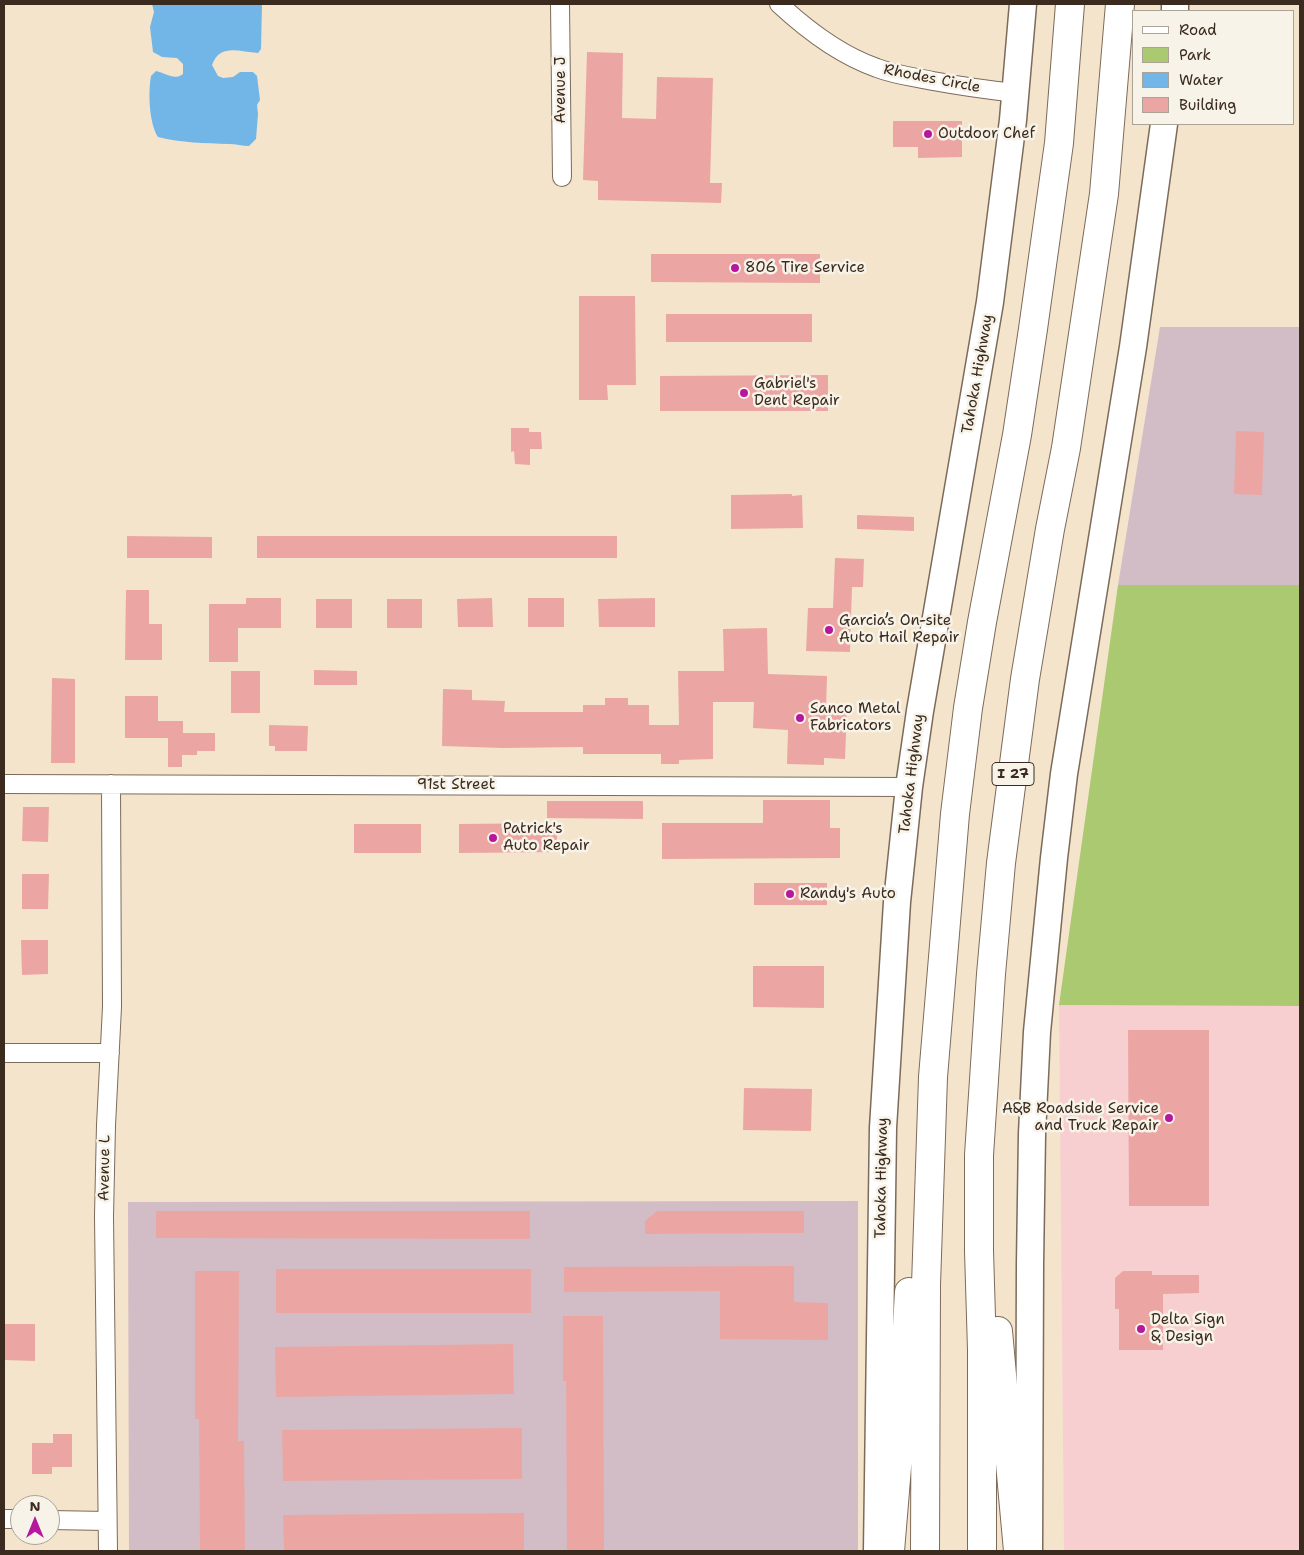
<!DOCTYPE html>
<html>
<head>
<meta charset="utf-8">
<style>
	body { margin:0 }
	#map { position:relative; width:1304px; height:1555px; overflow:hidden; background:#f4e4cc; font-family:"Shantell Sans",sans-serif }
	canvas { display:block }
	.frame { position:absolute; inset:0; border:5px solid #3b2a1e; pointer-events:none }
	.legend { position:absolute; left:1132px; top:10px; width:162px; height:115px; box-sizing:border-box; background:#f7f3e8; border:1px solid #aca397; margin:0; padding:6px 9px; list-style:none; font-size:15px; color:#3b2a1e }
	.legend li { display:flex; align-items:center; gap:10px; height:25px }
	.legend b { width:25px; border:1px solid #aca397 }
	.north { position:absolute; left:10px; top:1495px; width:50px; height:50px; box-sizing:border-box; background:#f7f3e8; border:1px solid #aca397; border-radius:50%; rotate:0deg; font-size:14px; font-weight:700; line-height:20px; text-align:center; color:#3b2a1e }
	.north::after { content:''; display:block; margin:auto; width:18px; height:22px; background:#b5179e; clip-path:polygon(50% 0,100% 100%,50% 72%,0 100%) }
</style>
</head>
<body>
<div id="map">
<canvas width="1304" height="1555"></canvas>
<div class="frame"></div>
<ul class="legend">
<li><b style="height:6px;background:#fff"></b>Road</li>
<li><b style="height:14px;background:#abc971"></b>Park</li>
<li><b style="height:14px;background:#72b5e7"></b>Water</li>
<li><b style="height:14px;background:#eba6a3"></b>Building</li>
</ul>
<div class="north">N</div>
</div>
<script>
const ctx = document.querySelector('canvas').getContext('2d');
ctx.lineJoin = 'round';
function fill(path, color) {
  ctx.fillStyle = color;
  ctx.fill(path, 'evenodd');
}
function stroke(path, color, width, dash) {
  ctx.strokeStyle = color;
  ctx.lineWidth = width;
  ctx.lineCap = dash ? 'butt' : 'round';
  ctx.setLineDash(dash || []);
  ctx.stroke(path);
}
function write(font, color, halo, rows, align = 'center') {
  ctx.font = font + ' "Shantell Sans",sans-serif';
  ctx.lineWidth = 5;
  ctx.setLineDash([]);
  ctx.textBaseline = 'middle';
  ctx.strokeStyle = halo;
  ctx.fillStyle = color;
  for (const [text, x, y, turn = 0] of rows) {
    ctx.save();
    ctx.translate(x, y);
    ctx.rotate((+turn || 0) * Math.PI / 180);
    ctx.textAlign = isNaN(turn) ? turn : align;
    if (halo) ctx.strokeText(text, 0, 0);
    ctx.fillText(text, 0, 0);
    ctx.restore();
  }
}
const built = new Path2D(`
	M 1059,1005 L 1300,1006 L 1300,1551 L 1064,1551 Z`);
const industrial = new Path2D(`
	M 1160,327 L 1300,327 L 1300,585 L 1118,585 Z
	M 858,1201 L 858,1551 L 129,1551 L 128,1202 Z`);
const green = new Path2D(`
	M 1118,585 L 1300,585 L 1300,1006 L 1059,1005 Z`);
const water = new Path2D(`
	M 152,4 L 262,4 L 261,49 L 258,53 C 239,52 220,43 212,65 L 218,76 L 223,78 L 233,77 L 240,72 L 253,72 L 257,76 L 260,100 L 257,105 L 258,114 L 256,139 L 249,146 C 242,146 236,144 229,144 C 205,143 181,143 158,137 C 149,123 148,92 151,76 L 156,71 C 166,73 174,81 183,74 L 183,64 L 177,58 L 162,57 L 153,52 L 150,27 L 154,12 Z`);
const building = new Path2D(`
	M 587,52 L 623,53 L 622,118 L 656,119 L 657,77 L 713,78 L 710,183 L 722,183 L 721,203 L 598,200 L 598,181 L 583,180 Z
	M 893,121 L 962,121 L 962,157 L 918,158 L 918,147 L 893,147 Z
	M 651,254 L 820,254 L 820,283 L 651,282 Z
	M 579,296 L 635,296 L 636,385 L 607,385 L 608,400 L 579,400 Z
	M 666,314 L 812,314 L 812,342 L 666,342 Z
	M 828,375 L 828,411 L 660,411 L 660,376 Z
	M 511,428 L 529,428 L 529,432 L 541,432 L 542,449 L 530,449 L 530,465 L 515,464 L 514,451 L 511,452 Z
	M 1236,431 L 1264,432 L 1262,495 L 1234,494 Z
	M 792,494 L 792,496 L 802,495 L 803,528 L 731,529 L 731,495 Z
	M 857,515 L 914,517 L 914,531 L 857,529 Z
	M 127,536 L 212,537 L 212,558 L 127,558 Z
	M 257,536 L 617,536 L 617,558 L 257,558 Z
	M 835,558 L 864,559 L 863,587 L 852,587 L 850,652 L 806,651 L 808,608 L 833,608 Z
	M 126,590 L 149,590 L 149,624 L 162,624 L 162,660 L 125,660 Z
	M 246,598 L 281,598 L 281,628 L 238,628 L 238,662 L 209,662 L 209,604 L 246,604 Z
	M 492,598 L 493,627 L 458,627 L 457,599 Z
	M 528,598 L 564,598 L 564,627 L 528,627 Z
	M 655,598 L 655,627 L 599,627 L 598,599 Z
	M 316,599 L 352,599 L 352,628 L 316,628 Z
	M 387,599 L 422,599 L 422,628 L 387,628 Z
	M 767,628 L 768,674 L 827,676 L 826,708 L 847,709 L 845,759 L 824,758 L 824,765 L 787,764 L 788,730 L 753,728 L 754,702 L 713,702 L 713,759 L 679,760 L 679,764 L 661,764 L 661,754 L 583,754 L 583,747 L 503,748 L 442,746 L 443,689 L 472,690 L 472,700 L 505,701 L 504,712 L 583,712 L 583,705 L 605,705 L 605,698 L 628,698 L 628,705 L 649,705 L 649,725 L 679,725 L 678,671 L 724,671 L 723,629 Z
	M 314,670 L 357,671 L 357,685 L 314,685 Z
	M 231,671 L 260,671 L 260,713 L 231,713 Z
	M 52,678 L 75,679 L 75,763 L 51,763 Z
	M 125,696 L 158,696 L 158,721 L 183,721 L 183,733 L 215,733 L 215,751 L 197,751 L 197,755 L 182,755 L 182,767 L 168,767 L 168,738 L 125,738 Z
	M 269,725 L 308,726 L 307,751 L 275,751 L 275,746 L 269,746 Z
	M 763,800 L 830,800 L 830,828 L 840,828 L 840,858 L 662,859 L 662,823 L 763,823 Z
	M 547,801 L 643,801 L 643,819 L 547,818 Z
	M 23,807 L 49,807 L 48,842 L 22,841 Z
	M 557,823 L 557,852 L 459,853 L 459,824 Z
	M 354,824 L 421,824 L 421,853 L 354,853 Z
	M 22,874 L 49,874 L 48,909 L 22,909 Z
	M 754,883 L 827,883 L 827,905 L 754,905 Z
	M 21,940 L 48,940 L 48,974 L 22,975 Z
	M 753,966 L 824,966 L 824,1008 L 753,1007 Z
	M 1128,1030 L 1209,1030 L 1209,1206 L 1129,1206 Z
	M 744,1088 L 812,1089 L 811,1131 L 743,1130 Z
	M 156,1211 L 530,1211 L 530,1239 L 156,1238 Z
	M 657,1211 L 804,1211 L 804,1233 L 645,1234 L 645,1221 Z
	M 794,1266 L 794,1302 L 828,1303 L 828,1340 L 720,1339 L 720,1291 L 564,1292 L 564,1267 Z
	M 276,1269 L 531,1269 L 531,1313 L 276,1313 Z
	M 195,1271 L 239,1271 L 238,1441 L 244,1441 L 245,1551 L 200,1551 L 199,1419 L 195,1419 Z
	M 1123,1271 L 1152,1271 L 1152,1275 L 1199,1275 L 1199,1293 L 1163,1294 L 1163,1350 L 1119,1350 L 1119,1309 L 1115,1309 L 1115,1278 Z
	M 563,1316 L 603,1316 L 604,1551 L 567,1551 L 566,1381 L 563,1381 Z
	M 4,1324 L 35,1324 L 35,1361 L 4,1360 Z
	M 513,1344 L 514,1394 L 276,1397 L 275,1347 Z
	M 522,1428 L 522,1479 L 283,1481 L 282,1430 Z
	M 53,1434 L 72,1434 L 72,1467 L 52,1467 L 52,1474 L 32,1474 L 32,1443 L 53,1443 Z
	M 524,1513 L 524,1551 L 284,1551 L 283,1515 Z`);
const street = new Path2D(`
	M 560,4 L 562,177
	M 779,4 C 806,29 842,56 877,68 C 895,75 914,77 933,81 C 960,86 988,90 1016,93
	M 4,784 L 909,787
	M 4,1053 L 110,1053
	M 4,1519 L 20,1519
	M 50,1520 L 107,1521
	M 108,1551 L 104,1216 L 106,1125 L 112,1007 L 111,784`);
const secondary = new Path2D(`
	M 1175,11 L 1175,4
	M 877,1551 L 883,1128 L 897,902 L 909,787 L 920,711 L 990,302 L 1013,120 L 1023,4
	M 1029,1551 L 1030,1264 L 1032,1134 L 1037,1032 L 1054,858 L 1064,774 L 1133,347 L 1164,124`);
const highway = new Path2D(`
	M 998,1331 L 1018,1551
	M 890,1551 L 903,1395 L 909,1292
	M 925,1551 L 926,1285 L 933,1077 L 955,814 L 968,708 L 982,622 L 1017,435 L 1033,329 L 1059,143 L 1070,4
	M 982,1551 L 982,1350 L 979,1251 L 979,1155 L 991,974 L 1001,863 L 1025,679 L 1050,529 L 1066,448 L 1104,194 L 1120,4`);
const markers = [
	[928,134,5,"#b5179e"],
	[735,268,5,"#b5179e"],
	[744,393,5,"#b5179e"],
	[829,630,5,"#b5179e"],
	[800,718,5,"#b5179e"],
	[493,838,5,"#b5179e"],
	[790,894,5,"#b5179e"],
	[1169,1118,5,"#b5179e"],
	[1141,1329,5,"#b5179e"]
];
const shields = [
	[1013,774,42]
];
const shieldNames = [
	["I 27",1013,774]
];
const streetNames = [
	["Rhodes Circle",932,79,11],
	["Avenue J",561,90,-90],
	["Tahoka Highway",978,374,-80],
	["Tahoka Highway",912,774,-83],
	["91st Street",456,785],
	["Avenue L",105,1168,-89],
	["Tahoka Highway",882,1178,-89]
];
const poiNames = [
	["Outdoor Chef",938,134],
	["806 Tire Service",745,268],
	["Gabriel's",754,384],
	["Dent Repair",754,401],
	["Garcia’s On-site",839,621],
	["Auto Hail Repair",839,638],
	["Sanco Metal",810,709],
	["Fabricators",810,726],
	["Patrick's",503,829],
	["Auto Repair",503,846],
	["Randy's Auto",800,894],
	["A&B Roadside Service",1159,1109,"right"],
	["and Truck Repair",1159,1126,"right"],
	["Delta Sign",1151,1320],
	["& Design",1151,1337]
];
fill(built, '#f7cfd1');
fill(industrial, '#d2bdc6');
fill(green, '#abc971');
fill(water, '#72b5e7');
fill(building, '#eba6a3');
stroke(street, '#7c6b5b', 20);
stroke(secondary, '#7c6b5b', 29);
stroke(highway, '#7c6b5b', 30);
stroke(street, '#fff', 18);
stroke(secondary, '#fff', 26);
stroke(highway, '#fff', 28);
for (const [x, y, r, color] of markers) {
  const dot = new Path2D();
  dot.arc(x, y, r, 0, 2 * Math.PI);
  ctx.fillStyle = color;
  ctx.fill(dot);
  stroke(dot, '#f7f3e8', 2);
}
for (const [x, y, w] of shields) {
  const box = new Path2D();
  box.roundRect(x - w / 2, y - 11.5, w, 23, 4);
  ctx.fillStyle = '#f7f3e8';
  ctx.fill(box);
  stroke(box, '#3b2a1e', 1);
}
write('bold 14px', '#3b2a1e', null, shieldNames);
write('15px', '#3b2a1e', '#f7f3e8', streetNames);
write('15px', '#3b2a1e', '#f7f3e8', poiNames, 'left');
</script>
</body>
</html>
